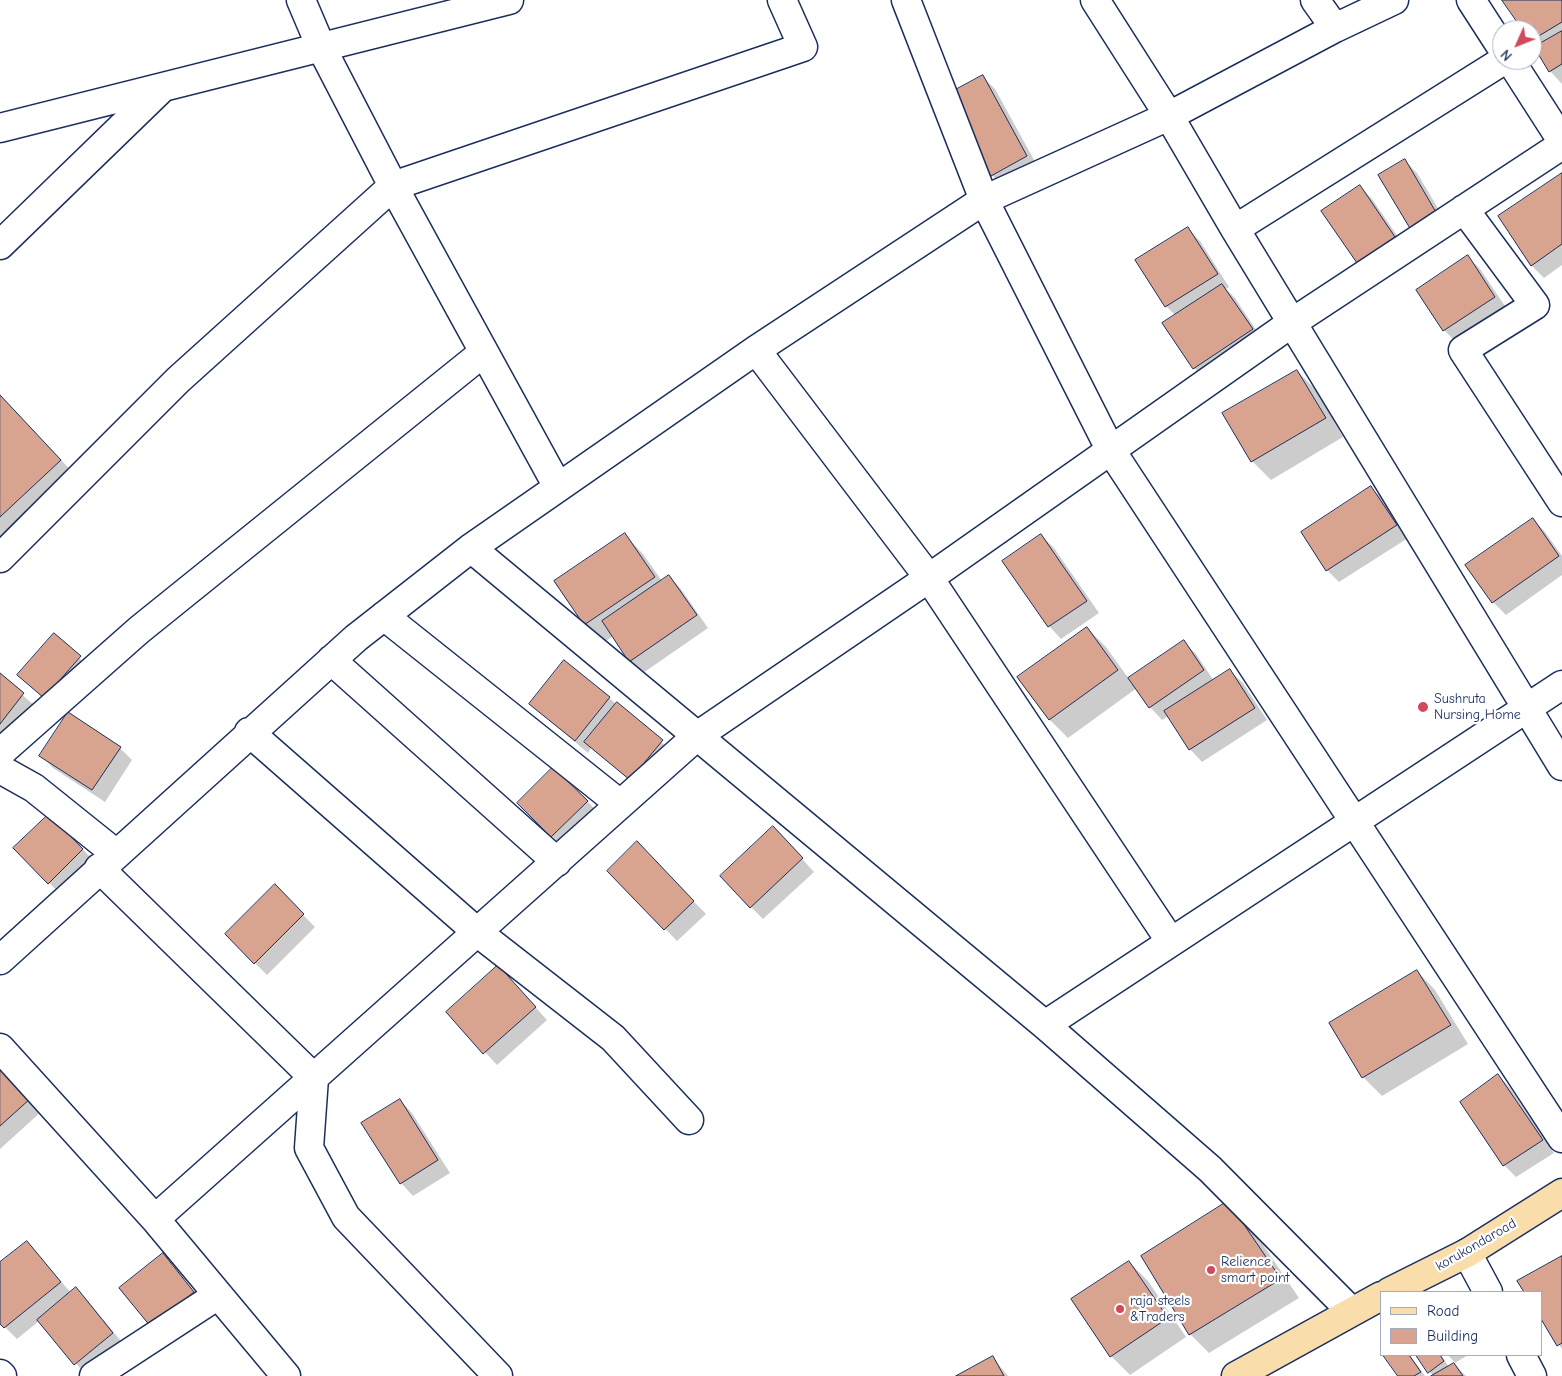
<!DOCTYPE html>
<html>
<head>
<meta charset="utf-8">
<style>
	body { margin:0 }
	#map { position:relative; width:1562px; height:1376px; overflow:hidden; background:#fff; font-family:"Comic Neue",sans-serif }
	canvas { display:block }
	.legend { position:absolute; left:1380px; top:1291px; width:162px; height:65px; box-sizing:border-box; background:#fff; border:1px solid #a4acbf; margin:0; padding:6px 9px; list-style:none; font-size:15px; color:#1b2f5e }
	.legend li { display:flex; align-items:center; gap:10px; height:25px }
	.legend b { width:25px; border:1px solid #a4acbf }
	.north { position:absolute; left:1492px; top:20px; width:50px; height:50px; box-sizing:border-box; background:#fff; border:1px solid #a4acbf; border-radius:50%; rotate:226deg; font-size:14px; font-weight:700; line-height:20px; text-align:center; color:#1b2f5e }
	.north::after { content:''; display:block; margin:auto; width:18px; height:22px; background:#d1495b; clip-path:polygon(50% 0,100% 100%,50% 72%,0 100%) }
</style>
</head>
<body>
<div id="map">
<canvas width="1562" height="1376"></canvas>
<ul class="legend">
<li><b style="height:6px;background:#f9deab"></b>Road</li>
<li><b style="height:14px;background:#d9a48f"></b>Building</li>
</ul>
<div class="north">N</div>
</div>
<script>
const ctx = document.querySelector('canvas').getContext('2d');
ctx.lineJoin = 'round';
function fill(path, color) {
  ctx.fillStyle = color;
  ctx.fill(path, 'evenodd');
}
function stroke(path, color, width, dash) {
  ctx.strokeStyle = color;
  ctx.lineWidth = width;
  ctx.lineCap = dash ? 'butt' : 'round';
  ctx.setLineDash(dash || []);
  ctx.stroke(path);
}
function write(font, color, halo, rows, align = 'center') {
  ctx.font = font + ' "Comic Neue",sans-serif';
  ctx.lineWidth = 4.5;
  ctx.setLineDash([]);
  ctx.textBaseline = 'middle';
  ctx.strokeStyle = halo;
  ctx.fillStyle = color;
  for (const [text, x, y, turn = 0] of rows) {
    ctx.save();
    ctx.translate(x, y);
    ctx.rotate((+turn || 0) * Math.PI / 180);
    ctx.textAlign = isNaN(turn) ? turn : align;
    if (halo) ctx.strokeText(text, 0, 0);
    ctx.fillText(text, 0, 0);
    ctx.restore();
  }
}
const shadow = new Path2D(`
	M 1504,0 L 1562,0 L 1562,84 L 1550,71 L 1538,46 L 1532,40 L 1532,30 L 1525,30 Z
	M 983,77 L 995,89 L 1039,169 L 1004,188 L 992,175 Z
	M 1404,160 L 1417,173 L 1449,227 L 1424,242 Z
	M 1562,175 L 1562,265 L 1544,278 L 1532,266 L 1500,216 Z
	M 1360,186 L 1372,199 L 1407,250 L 1371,274 L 1358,262 Z
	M 1188,229 L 1200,241 L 1229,287 L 1226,289 L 1235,298 L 1264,342 L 1207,381 L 1194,368 L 1176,316 L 1166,306 Z
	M 1468,257 L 1480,269 L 1507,309 L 1456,342 L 1444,330 Z
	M 1297,371 L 1316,390 L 1343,437 L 1271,480 L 1252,461 Z
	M 0,396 L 85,485 L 0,564 Z
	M 1371,488 L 1384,500 L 1408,538 L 1339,582 L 1327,570 Z
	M 1533,519 L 1545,532 L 1562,556 L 1562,575 L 1506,615 L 1493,602 L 1467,565 Z
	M 625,535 L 643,554 L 662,581 L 669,576 L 681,589 L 708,628 L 643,673 L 630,661 L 613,636 L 603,643 L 585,624 Z
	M 1041,535 L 1054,548 L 1099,613 L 1061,639 L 1049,626 L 1004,561 Z
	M 1087,628 L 1106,647 L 1129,679 L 1184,642 L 1196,654 L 1214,681 L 1230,671 L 1243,683 L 1267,720 L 1202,762 L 1190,749 L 1168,716 L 1162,720 L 1150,707 L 1137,688 L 1068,738 L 1050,720 L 1019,677 Z
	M 54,635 L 92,670 L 57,710 L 19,675 Z
	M 0,675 L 36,707 L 0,747 Z
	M 609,698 L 674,753 L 643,791 L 591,748 L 588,753 L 530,704 Z
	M 120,748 L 132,760 L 105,802 L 53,768 L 41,755 Z
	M 553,768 L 600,814 L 565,849 L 519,803 Z
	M 49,815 L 95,862 L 61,895 L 15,848 Z
	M 785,840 L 814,872 L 763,919 L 751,907 Z
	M 649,856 L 706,914 L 677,941 L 609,871 Z
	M 275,886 L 315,927 L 267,975 L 226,934 Z
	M 1417,971 L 1435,990 L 1468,1044 L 1382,1096 L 1363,1077 Z
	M 510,979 L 547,1020 L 497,1065 L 448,1012 Z
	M 0,1064 L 42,1111 L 0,1149 Z
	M 1498,1075 L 1510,1088 L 1554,1153 L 1516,1177 L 1504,1165 Z
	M 400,1100 L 412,1113 L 450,1173 L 413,1196 L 401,1183 L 363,1124 Z
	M 1228,1202 L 1247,1221 L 1299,1298 L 1209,1353 L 1190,1334 Z
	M 27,1242 L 71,1293 L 76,1289 L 88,1301 L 125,1346 L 87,1376 L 39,1321 L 17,1339 L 0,1322 L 0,1264 Z
	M 162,1255 L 206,1305 L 164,1339 Z
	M 1562,1257 L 1562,1349 L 1541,1317 L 1541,1292 L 1526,1292 L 1519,1281 Z
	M 1129,1262 L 1148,1281 L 1186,1337 L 1130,1375 L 1111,1356 L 1073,1299 Z
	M 1385,1355 L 1410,1355 L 1425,1376 L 1399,1376 Z
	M 1417,1355 L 1441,1355 L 1449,1367 L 1454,1364 L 1466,1376 L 1433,1376 Z
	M 1448,1355 L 1468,1355 L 1455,1363 Z
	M 993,1358 L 1008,1376 L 959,1376 Z`);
const building = new Path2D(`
	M 1502,0 L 1562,0 L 1562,22 L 1532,40 L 1532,30 L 1523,30 Z
	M 1562,31 L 1562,64 L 1549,72 L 1534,47 Z
	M 983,75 L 1027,156 L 991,176 L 946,95 Z
	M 1405,159 L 1437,214 L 1411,230 L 1378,175 Z
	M 1562,173 L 1562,244 L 1531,266 L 1498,216 Z
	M 1360,185 L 1395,237 L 1357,263 L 1321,211 Z
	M 1188,227 L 1218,274 L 1165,307 L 1135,260 Z
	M 1468,255 L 1495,297 L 1443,331 L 1416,290 Z
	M 1222,284 L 1253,329 L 1193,369 L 1162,323 Z
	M 1297,370 L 1326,418 L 1251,462 L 1222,413 Z
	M 0,395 L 61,460 L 0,517 Z
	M 1371,486 L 1397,525 L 1326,571 L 1301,532 Z
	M 1533,518 L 1559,556 L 1492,603 L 1465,565 Z
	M 625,533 L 655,577 L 584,625 L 554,581 Z
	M 1041,534 L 1087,601 L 1048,627 L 1002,561 Z
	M 669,575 L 697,615 L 629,662 L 602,621 Z
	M 1087,627 L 1118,670 L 1049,720 L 1017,677 Z
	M 54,633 L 81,656 L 44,698 L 17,675 Z
	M 1184,640 L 1204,670 L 1149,708 L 1128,678 Z
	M 564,660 L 610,697 L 575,741 L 529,704 Z
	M 1230,669 L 1255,708 L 1189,750 L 1164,711 Z
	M 0,673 L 24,693 L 0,724 Z
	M 617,702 L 663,740 L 630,780 L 584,742 Z
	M 68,712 L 121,747 L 92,790 L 39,756 Z
	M 553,767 L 588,801 L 551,837 L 517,803 Z
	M 49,814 L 83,849 L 48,884 L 13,848 Z
	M 773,826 L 803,858 L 750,908 L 720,876 Z
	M 637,841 L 694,901 L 664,930 L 607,871 Z
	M 275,884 L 304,914 L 254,964 L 225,934 Z
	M 498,965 L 536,1007 L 483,1054 L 446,1012 Z
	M 1417,970 L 1451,1025 L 1362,1078 L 1329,1023 Z
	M 0,1063 L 31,1098 L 0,1126 Z
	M 1498,1074 L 1543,1140 L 1503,1166 L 1460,1102 Z
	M 400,1099 L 438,1160 L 400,1184 L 361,1123 Z
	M 1228,1201 L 1281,1279 L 1189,1335 L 1141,1256 Z
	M 27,1241 L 61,1282 L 4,1328 L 0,1324 L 0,1262 Z
	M 163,1253 L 194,1292 L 151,1327 L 119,1288 Z
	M 1562,1256 L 1562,1343 L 1557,1346 L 1541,1319 L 1541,1292 L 1524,1292 L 1517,1281 Z
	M 1129,1261 L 1168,1318 L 1110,1357 L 1071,1299 Z
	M 76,1287 L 113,1333 L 74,1365 L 37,1320 Z
	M 1383,1355 L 1409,1355 L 1421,1372 L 1414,1376 L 1398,1376 Z
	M 1416,1355 L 1440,1355 L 1444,1361 L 1428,1373 Z
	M 993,1356 L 1004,1376 L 956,1376 Z
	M 1454,1363 L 1463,1376 L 1431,1376 Z`);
const minor = new Path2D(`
	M 301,0 L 321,47 L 393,186 L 558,487
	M 906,0 L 984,200 L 1110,449 L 1562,1138
	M 1095,0 L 1169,116 L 1235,229 L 1562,766
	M 1315,0 L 1335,28
	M 1471,0 L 1502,48
	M 1510,60 L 1562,141
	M 0,128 L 509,0
	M 1464,209 L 1535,305 L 1463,350 L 1562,502
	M 1235,229 L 1504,60
	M 0,245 L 162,88
	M 756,350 L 929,578 L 1171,942
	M 471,548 L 1045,1025 L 1210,1169 L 1351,1311
	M 0,558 L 178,380 L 393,186 L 803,47 L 782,0
	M 384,616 L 620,804
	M 331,660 L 557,862
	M 249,732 L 477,932 L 613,1038 L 689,1120
	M 0,753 L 139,630 L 484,352
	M 0,769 L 34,788 L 115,853
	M 99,868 L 314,1078 L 309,1148 L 346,1217 L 498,1376
	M 0,960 L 356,638 L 471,548 L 756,350 L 984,200 L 1169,116 L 1335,28 L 1394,0
	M 1045,1025 L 1562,685
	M 0,1048 L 155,1219 L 286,1376
	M 155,1219 L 697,736 L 929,578 L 1293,322 L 1562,145
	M 1467,1253 L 1488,1292
	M 1521,1355 L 1532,1376
	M 0,1374 L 2,1376
	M 94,1376 L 218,1295`);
const major = new Path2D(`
	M 1389,1292 L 1467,1253 L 1562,1193
	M 1236,1376 L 1381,1296`);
const markers = [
	[1423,707,6,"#d1495b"],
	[1211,1270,5,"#d1495b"],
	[1120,1309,5,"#d1495b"]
];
const poiNames = [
	["Sushruta",1434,699],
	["Nursing Home",1434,715],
	["Relience",1221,1262],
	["smart point",1221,1278],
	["raja steels",1130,1301],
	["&Traders",1130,1317]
];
const streetNames = [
	["korukondaroad",1476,1245,-30]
];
fill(shadow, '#0003');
fill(building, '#d9a48f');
stroke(building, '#1b2f5e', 1);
stroke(minor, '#1b2f5e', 31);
stroke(major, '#1b2f5e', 31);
stroke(minor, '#fff', 28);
stroke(major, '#f9deab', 28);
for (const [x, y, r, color] of markers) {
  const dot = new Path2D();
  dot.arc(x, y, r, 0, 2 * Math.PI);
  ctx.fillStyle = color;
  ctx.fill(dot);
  stroke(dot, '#fff', 2);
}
write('14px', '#1b2f5e', '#fff', poiNames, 'left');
write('14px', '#1b2f5e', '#fff', streetNames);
</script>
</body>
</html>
